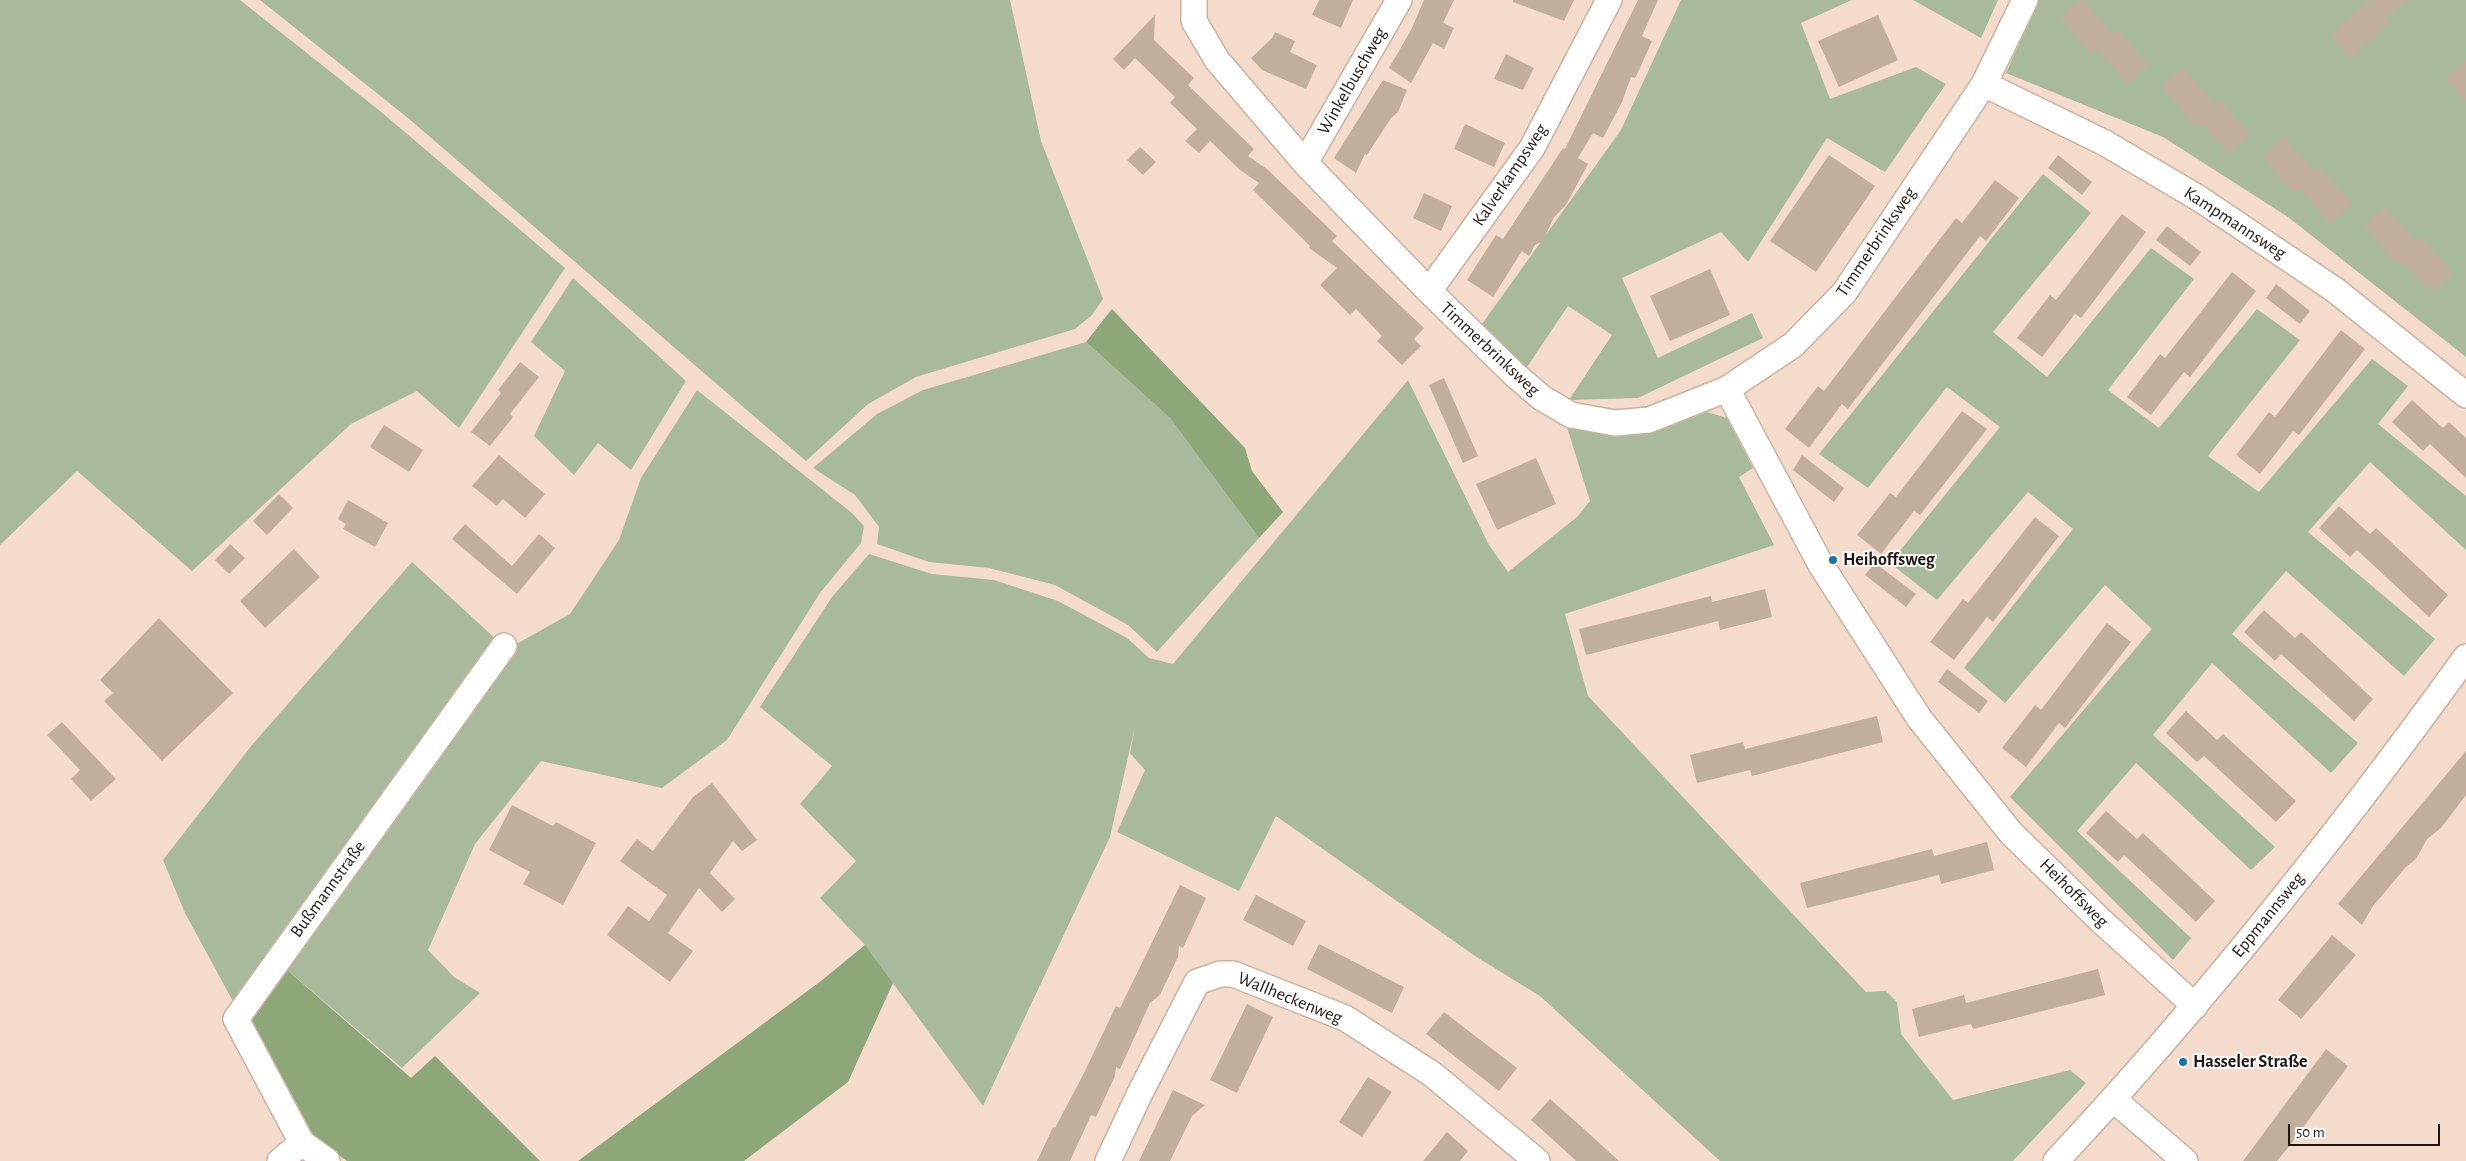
<!DOCTYPE html>
<html>
<head>
<meta charset="utf-8">
<style>
	body { margin:0 }
	#map { position:relative; width:2466px; height:1161px; overflow:hidden; background:#f5dbcc; font-family:"Alegreya Sans",sans-serif }
	canvas { display:block }
	.scale { position:absolute; left:2288px; top:1124px; width:152px; height:22px; box-sizing:border-box; border:2px solid #1f1611; border-top:0; padding-left:6px; font-size:15px; line-height:18px; white-space:nowrap; color:#1f1611; -webkit-text-stroke:4px #fff; paint-order:stroke }
</style>
</head>
<body>
<div id="map">
<canvas width="2466" height="1161"></canvas>
<div class="scale">50 m</div>
</div>
<script>
const ctx = document.querySelector('canvas').getContext('2d');
ctx.lineJoin = 'round';
function fill(path, color) {
  ctx.fillStyle = color;
  ctx.fill(path, 'evenodd');
}
function stroke(path, color, width, dash) {
  ctx.strokeStyle = color;
  ctx.lineWidth = width;
  ctx.lineCap = dash ? 'butt' : 'round';
  ctx.setLineDash(dash || []);
  ctx.stroke(path);
}
function write(font, color, halo, rows, align = 'center') {
  ctx.font = font + ' "Alegreya Sans",sans-serif';
  ctx.lineWidth = 4;
  ctx.setLineDash([]);
  ctx.textBaseline = 'middle';
  ctx.strokeStyle = halo;
  ctx.fillStyle = color;
  for (const [text, x, y, turn = 0] of rows) {
    ctx.save();
    ctx.translate(x, y);
    ctx.rotate((+turn || 0) * Math.PI / 180);
    ctx.textAlign = isNaN(turn) ? turn : align;
    if (halo) ctx.strokeText(text, 0, 0);
    ctx.fillText(text, 0, 0);
    ctx.restore();
  }
}
const green = new Path2D(`
	M 0,0 L 240,0 L 380,111 L 565,268 L 459,428 L 417,391 L 351,424 L 192,571 L 77,471 L 0,545 Z
	M 260,0 L 1010,0 L 1041,141 L 1103,299 L 1092,315 L 1075,329 L 916,377 L 868,404 L 806,461 L 408,118 Z
	M 1681,0 L 1852,0 L 1801,23 L 1830,99 L 1916,67 L 1946,84 L 1885,172 L 1827,138 L 1748,262 L 1721,232 L 1622,278 L 1658,358 L 1752,313 L 1763,338 L 1638,398 L 1569,400 L 1612,335 L 1568,306 L 1525,370 L 1482,324 L 1621,130 Z
	M 1913,0 L 1998,0 L 1981,38 Z
	M 2039,0 L 2466,0 L 2466,357 L 2288,217 L 2163,137 L 2006,73 Z
	M 2043,174 L 2091,213 L 1993,332 L 2047,377 L 2151,248 L 2194,279 L 2108,390 L 2159,428 L 2257,309 L 2300,340 L 2208,456 L 2259,492 L 2372,359 L 2408,386 L 2378,424 L 2466,496 L 2466,550 L 2370,462 L 2308,532 L 2435,639 L 2404,676 L 2286,571 L 2232,634 L 2358,743 L 2331,773 L 2212,663 L 2153,735 L 2275,847 L 2251,870 L 2136,763 L 2077,831 L 2191,938 L 2173,960 L 2010,797 L 2152,629 L 2105,585 L 2005,703 L 1964,668 L 2073,529 L 2028,492 L 1937,600 L 1890,563 L 2000,427 L 1947,387 L 1868,488 L 1819,454 Z
	M 573,278 L 686,381 L 631,470 L 598,443 L 574,475 L 534,436 L 565,371 L 531,342 Z
	M 1086,342 L 1170,418 L 1259,538 L 1157,652 L 1128,625 L 1055,585 L 989,568 L 929,562 L 877,544 L 879,527 L 855,495 L 813,468 L 877,414 L 923,390 Z
	M 1408,380 L 1489,545 L 1508,572 L 1577,517 L 1590,501 L 1567,427 L 1609,434 L 1673,425 L 1707,412 L 1727,418 L 1753,468 L 1739,477 L 1774,545 L 1565,614 L 1588,696 L 1866,992 L 1886,991 L 1897,1002 L 1901,1034 L 1953,1100 L 2070,1070 L 2086,1083 L 2013,1161 L 1720,1161 L 1540,996 L 1475,956 L 1276,816 L 1239,891 L 1117,832 L 1145,770 L 1130,753 L 1135,726 L 1110,837 L 983,1106 L 865,945 L 820,898 L 856,861 L 800,804 L 832,766 L 760,707 L 832,597 L 869,554 L 932,574 L 994,580 L 1058,601 L 1127,638 L 1149,658 L 1173,664 Z
	M 697,390 L 852,513 L 864,526 L 861,543 L 820,593 L 727,740 L 662,788 L 541,761 L 475,844 L 428,950 L 454,977 L 480,993 L 402,1068 L 286,969 L 513,646 L 570,614 L 619,540 L 641,478 Z
	M 412,562 L 498,641 L 236,1007 L 185,913 L 163,860 L 252,745 Z`);
const forest = new Path2D(`
	M 1112,309 L 1245,448 L 1252,471 L 1283,512 L 1259,538 L 1170,418 L 1086,342 Z
	M 865,945 L 893,983 L 848,1082 L 744,1161 L 578,1161 L 821,981 Z
	M 286,969 L 411,1078 L 435,1056 L 540,1161 L 347,1161 L 316,1139 L 283,1089 L 246,1019 Z`);
const building = new Path2D(`
	M 1319,0 L 1353,0 L 1341,28 L 1312,15 Z
	M 1424,0 L 1454,0 L 1443,23 L 1454,28 L 1444,49 L 1433,43 L 1411,83 L 1389,68 L 1411,30 Z
	M 1513,0 L 1574,0 L 1564,21 L 1513,2 Z
	M 1638,0 L 1658,0 L 1642,36 L 1652,41 L 1641,66 L 1635,78 L 1631,77 L 1622,102 L 1603,138 L 1593,133 L 1578,158 L 1588,164 L 1566,205 L 1554,217 L 1543,241 L 1535,245 L 1529,256 L 1522,251 L 1493,297 L 1467,280 L 1496,235 L 1503,239 L 1563,148 L 1565,149 Z
	M 2079,0 L 2083,0 L 2113,34 L 2118,30 L 2149,65 L 2127,84 L 2097,49 L 2091,54 L 2068,27 L 2070,25 L 2059,18 Z
	M 2370,0 L 2409,0 L 2386,18 L 2390,23 L 2350,59 L 2330,36 Z
	M 1155,15 L 1154,40 L 1194,78 L 1188,85 L 1254,149 L 1248,156 L 1267,169 L 1337,236 L 1332,241 L 1424,328 L 1414,339 L 1421,346 L 1402,365 L 1377,341 L 1382,336 L 1356,309 L 1350,315 L 1320,285 L 1337,268 L 1309,248 L 1310,246 L 1253,190 L 1259,183 L 1240,170 L 1210,141 L 1199,153 L 1185,141 L 1197,129 L 1170,103 L 1175,97 L 1135,58 L 1124,70 L 1113,59 Z
	M 1878,15 L 1898,60 L 1839,87 L 1818,41 Z
	M 1275,32 L 1295,41 L 1290,52 L 1317,65 L 1306,89 L 1262,70 L 1251,58 L 1272,38 Z
	M 1506,54 L 1534,68 L 1523,90 L 1494,79 Z
	M 2466,60 L 2466,102 L 2445,79 Z
	M 2183,68 L 2214,103 L 2219,99 L 2250,135 L 2229,154 L 2206,128 L 2193,124 L 2171,96 L 2161,87 Z
	M 1383,80 L 1407,90 L 1398,112 L 1391,118 L 1367,155 L 1365,154 L 1356,173 L 1334,158 Z
	M 1465,124 L 1505,143 L 1494,167 L 1454,149 Z
	M 2284,137 L 2315,172 L 2320,168 L 2352,204 L 2330,224 L 2300,189 L 2294,193 L 2281,180 L 2263,156 Z
	M 1140,147 L 1156,162 L 1143,175 L 1127,160 Z
	M 1829,155 L 1875,186 L 1816,272 L 1770,241 Z
	M 2058,155 L 2092,182 L 2082,195 L 2048,168 Z
	M 1995,180 L 2019,198 L 1986,241 L 1980,236 L 1848,409 L 1842,404 L 1809,448 L 1785,429 L 1818,386 L 1824,391 L 1956,218 L 1962,223 Z
	M 1424,193 L 1452,206 L 1441,231 L 1413,218 Z
	M 2385,207 L 2416,241 L 2421,237 L 2453,274 L 2433,291 L 2424,285 L 2409,268 L 2393,260 L 2364,226 Z
	M 2122,214 L 2146,232 L 2081,318 L 2075,314 L 2042,357 L 2017,338 L 2050,295 L 2056,300 Z
	M 2167,226 L 2201,252 L 2190,266 L 2156,240 Z
	M 1710,269 L 1730,315 L 1670,341 L 1650,296 Z
	M 2232,272 L 2256,291 L 2190,377 L 2184,372 L 2151,415 L 2127,397 L 2160,354 L 2165,358 Z
	M 2276,284 L 2310,311 L 2300,324 L 2266,298 Z
	M 2341,330 L 2365,349 L 2299,435 L 2293,431 L 2260,474 L 2236,455 L 2269,412 L 2275,417 Z
	M 520,362 L 539,377 L 510,414 L 513,417 L 490,446 L 471,432 L 501,393 L 498,390 Z
	M 1444,378 L 1478,456 L 1463,463 L 1429,385 Z
	M 2412,400 L 2443,428 L 2449,422 L 2466,438 L 2466,478 L 2430,444 L 2423,451 L 2392,422 Z
	M 1962,411 L 1987,429 L 1920,515 L 1914,511 L 1881,554 L 1857,535 L 1890,493 L 1896,497 Z
	M 384,425 L 423,450 L 409,472 L 370,447 Z
	M 499,455 L 545,494 L 525,518 L 503,499 L 497,506 L 472,486 Z
	M 1802,455 L 1844,488 L 1834,502 L 1793,470 Z
	M 1536,458 L 1556,504 L 1497,530 L 1476,484 Z
	M 279,494 L 293,508 L 267,535 L 253,521 Z
	M 348,500 L 388,523 L 375,547 L 343,529 L 346,524 L 338,519 Z
	M 2339,506 L 2370,534 L 2376,528 L 2448,595 L 2429,617 L 2357,550 L 2350,557 L 2319,528 Z
	M 2035,517 L 2059,536 L 1993,622 L 1987,617 L 1954,660 L 1930,642 L 1963,599 L 1968,603 Z
	M 465,524 L 512,566 L 539,534 L 555,548 L 517,594 L 452,539 Z
	M 230,544 L 245,558 L 229,574 L 215,560 Z
	M 294,549 L 320,577 L 265,628 L 240,601 Z
	M 1875,563 L 1916,594 L 1906,607 L 1865,575 Z
	M 1765,589 L 1772,617 L 1720,630 L 1718,621 L 1586,655 L 1579,629 L 1711,596 L 1712,602 Z
	M 2264,610 L 2295,638 L 2301,632 L 2373,699 L 2354,721 L 2281,654 L 2275,661 L 2244,632 Z
	M 159,618 L 233,693 L 162,761 L 104,701 L 113,693 L 100,680 Z
	M 2107,623 L 2131,642 L 2065,728 L 2059,723 L 2026,767 L 2002,748 L 2035,705 L 2041,710 Z
	M 1947,669 L 1988,701 L 1979,713 L 1938,682 Z
	M 2186,711 L 2217,740 L 2223,734 L 2296,801 L 2276,822 L 2204,756 L 2197,762 L 2166,733 Z
	M 1877,716 L 1883,742 L 1752,776 L 1750,770 L 1697,783 L 1690,755 L 1743,742 L 1745,749 Z
	M 62,722 L 116,779 L 91,801 L 71,779 L 80,770 L 47,735 Z
	M 2466,751 L 2466,795 L 2441,828 L 2427,839 L 2416,859 L 2406,867 L 2373,906 L 2362,925 L 2338,904 Z
	M 712,783 L 757,840 L 742,851 L 733,841 L 710,873 L 735,899 L 722,912 L 699,888 L 668,933 L 693,951 L 670,982 L 607,935 L 628,906 L 649,921 L 667,895 L 620,861 L 637,839 L 653,851 L 693,797 Z
	M 512,805 L 553,826 L 556,822 L 596,843 L 563,905 L 523,884 L 530,872 L 489,850 Z
	M 2106,811 L 2137,839 L 2143,833 L 2215,901 L 2196,922 L 2124,855 L 2118,862 L 2086,833 Z
	M 1987,842 L 1994,870 L 1941,884 L 1939,875 L 1807,908 L 1800,883 L 1932,849 L 1934,856 Z
	M 1180,885 L 1206,898 L 1183,948 L 1179,946 L 1178,957 L 1160,995 L 1150,1003 L 1120,1069 L 1116,1067 L 1115,1076 L 1096,1117 L 1091,1115 L 1070,1161 L 1037,1161 L 1053,1127 L 1055,1128 L 1083,1075 L 1116,1006 L 1120,1008 Z
	M 1256,895 L 1306,921 L 1293,946 L 1243,920 Z
	M 2332,935 L 2356,955 L 2301,1019 L 2278,1000 Z
	M 1319,944 L 1404,987 L 1392,1013 L 1307,969 Z
	M 2098,969 L 2105,995 L 1973,1029 L 1971,1024 L 1919,1037 L 1912,1009 L 1964,995 L 1966,1003 Z
	M 1247,1004 L 1273,1017 L 1237,1093 L 1210,1080 Z
	M 1444,1012 L 1517,1068 L 1499,1091 L 1426,1034 Z
	M 2326,1049 L 2348,1066 L 2291,1144 L 2277,1161 L 2243,1161 Z
	M 1368,1077 L 1392,1092 L 1362,1137 L 1339,1122 Z
	M 1173,1090 L 1205,1105 L 1192,1116 L 1170,1161 L 1139,1161 Z
	M 1550,1099 L 1584,1129 L 1619,1161 L 1576,1161 L 1571,1156 L 1531,1120 Z
	M 1447,1132 L 1468,1151 L 1460,1161 L 1423,1161 Z`);
const minor = new Path2D(`
	M 1194,0 L 1194,21 L 1217,60 L 1305,163 L 1429,291 L 1514,374 L 1542,398 L 1571,415 L 1615,423 L 1649,420 L 1727,389 L 1793,345 L 1844,293 L 1984,84 L 2025,0
	M 1984,84 L 2105,143 L 2200,199 L 2335,290 L 2466,395
	M 1305,163 L 1399,0
	M 1429,291 L 1532,148 L 1609,0
	M 1727,389 L 1821,565 L 1919,718 L 2011,833 L 2099,919 L 2195,1006
	M 2113,1099 L 2185,1161
	M 280,1161 L 302,1143
	M 327,1161 L 302,1143 L 236,1019 L 504,646
	M 1108,1161 L 1140,1093 L 1197,982 L 1220,974 L 1233,974 L 1345,1018 L 1432,1074 L 1537,1161
	M 2056,1161 C 2204,1003 2339,833 2466,657`);
const markers = [
	[1833,560,5,"#1d71a2"],
	[2183,1062,5,"#1d71a2"]
];
const streetNames = [
	["Winkelbuschweg",1352,81,-60],
	["Kalverkampsweg",1510,175,-56],
	["Kampmannsweg",2235,223,33],
	["Timmerbrinksweg",1876,242,-56],
	["Timmerbrinksweg",1490,349,43],
	["Bußmannstraße",328,889,-54],
	["Heihoffsweg",2074,893,45],
	["Eppmannsweg",2268,915,-51],
	["Wallheckenweg",1290,998,22]
];
const poiNames = [
	["Heihoffsweg",1843,560],
	["Hasseler Straße",2193,1062]
];
fill(green, '#a8ba9b');
fill(forest, '#8da778');
fill(building, '#c2af9b');
stroke(minor, '#c9b0a1', 28);
stroke(minor, '#fff', 25);
for (const [x, y, r, color] of markers) {
  const dot = new Path2D();
  dot.arc(x, y, r, 0, 2 * Math.PI);
  ctx.fillStyle = color;
  ctx.fill(dot);
  stroke(dot, '#fff', 2);
}
write('18px', '#1f1611', '#fff', streetNames);
write('bold 18px', '#1f1611', '#fff', poiNames, 'left');
</script>
</body>
</html>
